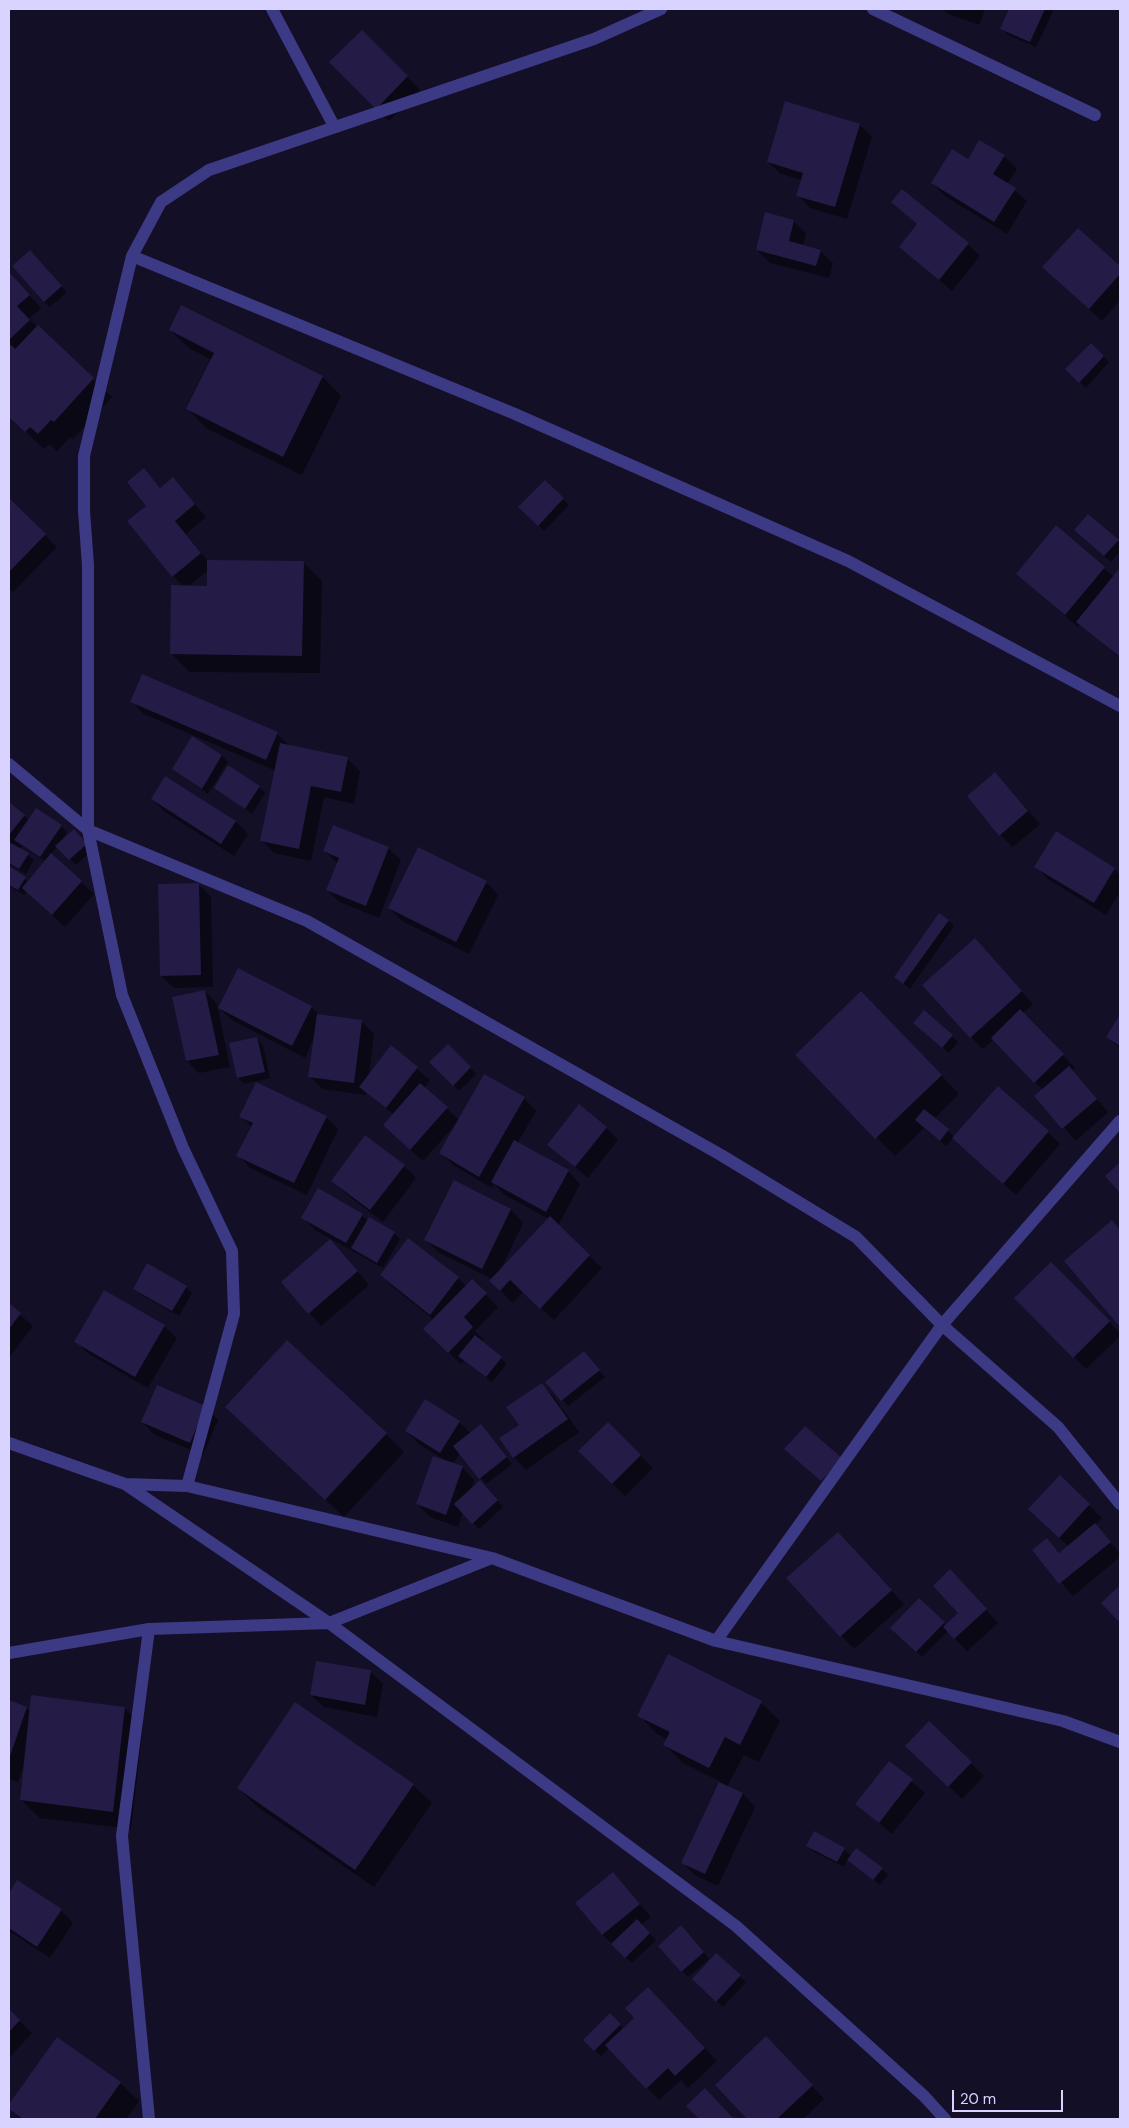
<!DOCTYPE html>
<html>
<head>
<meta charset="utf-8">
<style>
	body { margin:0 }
	#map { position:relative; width:1129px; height:2128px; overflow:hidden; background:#130f26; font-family:"DM Sans",sans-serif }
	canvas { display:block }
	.frame { position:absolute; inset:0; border:10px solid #d9d4ff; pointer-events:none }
	.scale { position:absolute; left:952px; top:2090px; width:111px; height:22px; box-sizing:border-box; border:2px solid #d9d4ff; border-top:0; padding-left:6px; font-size:15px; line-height:18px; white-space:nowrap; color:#d9d4ff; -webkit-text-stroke:4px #130f26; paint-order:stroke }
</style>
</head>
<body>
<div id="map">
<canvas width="1129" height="2128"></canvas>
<div class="frame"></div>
<div class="scale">20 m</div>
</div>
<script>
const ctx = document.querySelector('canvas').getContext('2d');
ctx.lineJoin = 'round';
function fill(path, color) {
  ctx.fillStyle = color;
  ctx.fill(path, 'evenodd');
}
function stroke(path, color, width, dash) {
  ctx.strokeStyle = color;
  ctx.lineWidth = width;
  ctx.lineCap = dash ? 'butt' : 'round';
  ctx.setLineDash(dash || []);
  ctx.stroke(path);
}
const shadow = new Path2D(`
	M 942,9 L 985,9 L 979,25 L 946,13 Z
	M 1011,9 L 1054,9 L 1036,47 L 1008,35 L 1002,29 Z
	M 362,32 L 420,90 L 389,121 L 330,62 Z
	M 860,125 L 872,137 L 847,219 L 810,208 L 798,195 L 802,180 L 781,174 L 768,162 Z
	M 979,142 L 1004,156 L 1017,169 L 1007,184 L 1027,201 L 1007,234 L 945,196 L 932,183 L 968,160 Z
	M 892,202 L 968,244 L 980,256 L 952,291 L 900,247 L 918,225 Z
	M 793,221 L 806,233 L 803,246 L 820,251 L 833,263 L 829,278 L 770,263 L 757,250 Z
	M 1078,230 L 1120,268 L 1120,300 L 1102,321 L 1044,267 Z
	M 36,257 L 67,292 L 50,307 L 44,302 Z
	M 9,273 L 41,308 L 29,319 L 112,397 L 73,439 L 70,437 L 57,451 L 49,444 L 44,449 L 9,416 Z
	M 181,307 L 323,377 L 341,396 L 302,475 L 206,428 L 188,409 L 212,360 L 189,348 L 170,330 Z
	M 1091,344 L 1109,362 L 1086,388 L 1067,369 Z
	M 143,470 L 161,488 L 173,479 L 206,517 L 186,534 L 208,561 L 303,562 L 322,581 L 320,673 L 190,672 L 171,653 L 184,587 L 173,576 L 147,506 ZM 208,570 L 208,587 L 188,587 Z
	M 545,482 L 569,505 L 544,531 L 520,507 Z
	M 9,500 L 57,547 L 13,592 L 9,588 Z
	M 1056,527 L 1114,577 L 1118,572 L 1120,574 L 1120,658 L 1080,624 L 1078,627 L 1017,574 Z
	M 1081,536 L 1118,541 L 1120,544 L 1120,551 L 1111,562 Z
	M 132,702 L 277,734 L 291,747 L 347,758 L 360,771 L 354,804 L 324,797 L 311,861 L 274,853 L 262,841 L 276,771 L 144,714 Z
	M 193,738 L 222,756 L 228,762 L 208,794 L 174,769 Z
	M 995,774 L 1040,824 L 1013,847 L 1000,835 Z
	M 165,778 L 236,822 L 248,834 L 234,856 L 165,812 L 152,799 Z
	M 215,787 L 259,787 L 265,793 L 252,814 Z
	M 9,803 L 29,820 L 61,826 L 67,832 L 60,842 L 80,837 L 92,850 L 76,865 L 57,846 L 51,855 L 94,894 L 65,927 L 27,891 L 24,895 L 9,886 L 9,868 L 28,882 L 46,862 L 22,846 L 19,849 L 34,860 L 26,874 L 9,864 Z
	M 388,848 L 401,860 L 379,918 L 340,902 L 327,890 L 338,864 L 325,851 Z
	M 1036,866 L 1114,869 L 1120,875 L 1120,892 L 1106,915 L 1048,879 Z
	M 486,882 L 498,895 L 469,954 L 402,921 L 389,908 Z
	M 198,884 L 211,897 L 213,987 L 174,988 L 161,975 Z
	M 948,920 L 954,926 L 910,989 L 896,977 Z
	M 987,952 L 1033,1004 L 1023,1013 L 1075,1068 L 1072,1071 L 1108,1112 L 1076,1141 L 1036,1096 L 1043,1090 L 994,1039 L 983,1049 L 971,1037 Z
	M 205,991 L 217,1004 L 230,1067 L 199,1073 L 187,1061 Z
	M 311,1007 L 320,1016 L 362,1022 L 374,1034 L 369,1076 L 391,1047 L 430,1080 L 424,1088 L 459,1120 L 524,1098 L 536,1111 L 517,1144 L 568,1171 L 580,1184 L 558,1226 L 602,1268 L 554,1320 L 523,1292 L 513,1303 L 491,1281 L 492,1279 L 438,1252 L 425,1239 L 454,1181 L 511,1210 L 523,1223 L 500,1271 L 549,1219 L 505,1195 L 494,1184 L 492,1188 L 453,1165 L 441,1153 L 455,1125 L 423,1161 L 397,1138 L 394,1115 L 367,1093 L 366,1095 L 322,1089 L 310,1076 L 314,1038 L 305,1058 L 232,1020 L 219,1008 Z
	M 880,1011 L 959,1094 L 934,1119 L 955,1137 L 1048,1132 L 1060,1144 L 1016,1195 L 953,1138 L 946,1146 L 924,1128 L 895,1156 L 797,1056 Z
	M 1120,1017 L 1120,1049 L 1108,1037 Z
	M 921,1029 L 952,1036 L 958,1042 L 949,1053 Z
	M 257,1039 L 263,1045 L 270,1078 L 244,1084 L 238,1078 Z
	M 448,1046 L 476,1074 L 459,1091 L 431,1062 Z
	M 241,1116 L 326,1117 L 338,1129 L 307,1195 L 250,1168 L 238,1155 L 252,1127 Z
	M 606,1128 L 618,1140 L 588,1178 L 549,1145 Z
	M 404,1166 L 416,1178 L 383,1222 L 345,1193 L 333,1181 Z
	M 362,1215 L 368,1221 L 394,1233 L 400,1239 L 383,1268 L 315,1230 L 303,1218 Z
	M 1112,1221 L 1120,1230 L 1120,1325 L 1066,1261 Z
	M 343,1253 L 369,1285 L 321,1326 L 282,1282 Z
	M 1051,1263 L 1120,1333 L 1120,1336 L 1086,1369 L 1016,1298 Z
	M 381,1275 L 458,1278 L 466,1286 L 472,1280 L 498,1307 L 475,1331 L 484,1340 L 482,1342 L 507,1364 L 492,1382 L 465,1361 L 461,1364 L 437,1342 L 434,1320 L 394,1288 Z
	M 186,1287 L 192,1293 L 179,1316 L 140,1294 L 134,1288 Z
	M 9,1305 L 33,1326 L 9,1358 Z
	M 164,1326 L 177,1338 L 148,1388 L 89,1354 L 76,1342 Z
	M 584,1353 L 605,1377 L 568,1406 L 547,1382 Z
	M 541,1384 L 554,1397 L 579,1432 L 526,1470 L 514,1457 L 520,1425 Z
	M 205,1407 L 218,1420 L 203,1455 L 155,1435 L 142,1422 Z
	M 459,1422 L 471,1434 L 486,1432 L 512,1464 L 486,1484 L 460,1453 L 453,1464 L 462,1467 L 474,1480 L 471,1490 L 486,1488 L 503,1507 L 479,1529 L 463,1512 L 458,1527 L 430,1517 L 417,1504 L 446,1461 L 419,1444 L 406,1431 Z
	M 608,1424 L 653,1468 L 625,1496 L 580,1451 Z
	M 245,1425 L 386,1434 L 404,1452 L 344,1517 Z
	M 1060,1477 L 1102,1518 L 1095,1525 L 1120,1553 L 1120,1557 L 1073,1596 L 1034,1551 L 1047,1540 L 1060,1553 L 1068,1546 L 1042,1522 Z
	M 850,1546 L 904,1604 L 854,1649 L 788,1578 Z
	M 962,1583 L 998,1623 L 967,1651 L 948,1631 L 922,1657 L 892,1628 L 919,1599 L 947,1626 L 960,1613 Z
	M 370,1671 L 383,1684 L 377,1717 L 324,1707 L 311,1695 Z
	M 9,1701 L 26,1708 L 31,1712 L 124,1708 L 143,1726 L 131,1829 L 40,1818 L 21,1800 L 24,1764 L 18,1782 L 9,1779 Z
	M 761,1703 L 780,1721 L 759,1762 L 744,1755 L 727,1787 L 743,1794 L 755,1807 L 718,1886 L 695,1875 L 682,1862 L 721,1782 L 683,1763 L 664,1744 L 667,1739 L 657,1734 L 639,1715 Z
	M 929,1722 L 984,1776 L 962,1799 L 919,1758 Z
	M 889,1762 L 925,1793 L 892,1834 L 857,1804 Z
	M 413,1785 L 432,1803 L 374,1887 L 256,1806 L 238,1788 Z
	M 808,1846 L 844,1849 L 851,1856 L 882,1869 L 888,1875 L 880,1885 L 848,1859 L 844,1867 L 814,1852 Z
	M 613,1874 L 651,1917 L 641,1925 L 656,1940 L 632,1963 L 603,1935 L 577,1903 Z
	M 17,1882 L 61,1910 L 73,1923 L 50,1958 L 9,1931 L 9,1895 Z
	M 687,1933 L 709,1959 L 688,1977 L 682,1971 Z
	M 716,1954 L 746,1982 L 723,2007 L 694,1979 Z
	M 661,2001 L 717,2061 L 688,2088 L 681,2080 L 659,2100 L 609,2048 L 601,2056 L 585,2040 L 610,2015 L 624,2029 Z
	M 9,2011 L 32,2033 L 9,2058 Z
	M 57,2038 L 120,2083 L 139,2101 L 126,2119 L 20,2119 L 9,2108 Z
	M 779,2050 L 824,2099 L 803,2119 L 749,2119 L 717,2085 Z`);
const building = new Path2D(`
	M 1009,9 L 1045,9 L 1030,42 L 1000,29 Z
	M 362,30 L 408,76 L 376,109 L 329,62 Z
	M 785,101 L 860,124 L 835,207 L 796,196 L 803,173 L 767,162 Z
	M 979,140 L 1005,155 L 993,174 L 1016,188 L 994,222 L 931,183 L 952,149 L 968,159 Z
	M 902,189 L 969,243 L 939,280 L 899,247 L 917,224 L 891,202 Z
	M 765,212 L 794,220 L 789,241 L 821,250 L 816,266 L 756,250 Z
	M 1078,228 L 1120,266 L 1120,274 L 1089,309 L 1042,267 Z
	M 30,250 L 62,286 L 44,302 L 12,266 Z
	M 9,272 L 30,295 L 17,306 L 30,320 L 9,340 Z
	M 181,305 L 323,376 L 283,457 L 186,409 L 214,353 L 169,330 Z
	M 38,325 L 94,378 L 54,422 L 51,420 L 38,434 L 30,427 L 25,432 L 9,417 L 9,346 L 11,345 L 15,349 Z
	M 1091,343 L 1104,356 L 1079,383 L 1065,369 Z
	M 144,468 L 160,488 L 173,477 L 195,504 L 175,521 L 201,553 L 172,577 L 127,521 L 146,506 L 127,482 Z
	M 545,480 L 564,498 L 538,526 L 518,507 Z
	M 9,498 L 46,534 L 9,572 Z
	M 1088,514 L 1119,540 L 1104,556 L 1074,530 Z
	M 1056,525 L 1105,567 L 1065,615 L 1016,574 Z
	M 207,560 L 304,561 L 302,656 L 170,654 L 171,585 L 207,586 Z
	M 1118,570 L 1120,572 L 1120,657 L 1076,622 Z
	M 142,674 L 278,732 L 266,760 L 130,702 Z
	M 192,736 L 222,755 L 202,789 L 172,769 Z
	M 280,743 L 348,757 L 341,792 L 311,786 L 299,849 L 260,841 Z
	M 228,765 L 260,786 L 245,809 L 214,788 Z
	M 995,772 L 1028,811 L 999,836 L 967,796 Z
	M 165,776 L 236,821 L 221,844 L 151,799 Z
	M 9,802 L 25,815 L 9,835 Z
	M 36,808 L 62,825 L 40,857 L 14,840 Z
	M 333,825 L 389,847 L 366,906 L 326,890 L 339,858 L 323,851 Z
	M 74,829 L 87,844 L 69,860 L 55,846 Z
	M 1056,831 L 1115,868 L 1094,903 L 1034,867 Z
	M 9,842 L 29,853 L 19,869 L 9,863 Z
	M 418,847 L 487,881 L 456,942 L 388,908 Z
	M 51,853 L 82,881 L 52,915 L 22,888 Z
	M 9,866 L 26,877 L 18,890 L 9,885 Z
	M 199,883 L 201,975 L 160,976 L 158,884 Z
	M 939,913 L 949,920 L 903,984 L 894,977 Z
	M 975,938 L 1022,991 L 970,1038 L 922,985 Z
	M 238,968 L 312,1006 L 292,1046 L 218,1008 Z
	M 205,990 L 219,1055 L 186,1061 L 172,997 Z
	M 861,991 L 942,1075 L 875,1139 L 795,1055 Z
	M 1020,1009 L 1064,1054 L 1034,1083 L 991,1038 Z
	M 924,1010 L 953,1035 L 942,1048 L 913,1023 Z
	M 317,1014 L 362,1020 L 354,1083 L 308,1077 Z
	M 1120,1014 L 1120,1046 L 1106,1037 Z
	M 257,1037 L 265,1072 L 237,1078 L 229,1043 Z
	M 448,1044 L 471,1067 L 453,1086 L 429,1062 Z
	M 391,1045 L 418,1067 L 386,1108 L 359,1087 Z
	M 1069,1066 L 1097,1099 L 1062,1129 L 1034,1096 Z
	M 484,1074 L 525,1097 L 479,1177 L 439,1153 Z
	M 256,1082 L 327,1116 L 294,1183 L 236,1156 L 253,1123 L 239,1117 Z
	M 420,1083 L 448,1107 L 410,1150 L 383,1125 Z
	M 998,1086 L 1049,1131 L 1003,1184 L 952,1138 Z
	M 579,1104 L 607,1127 L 575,1167 L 547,1145 Z
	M 924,1109 L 949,1129 L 940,1141 L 915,1120 Z
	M 365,1135 L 405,1165 L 370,1210 L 331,1181 Z
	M 514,1140 L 569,1170 L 546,1212 L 491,1182 Z
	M 1120,1162 L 1120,1193 L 1105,1176 Z
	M 454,1180 L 511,1209 L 482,1269 L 424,1240 Z
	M 318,1188 L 363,1214 L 346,1243 L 301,1218 Z
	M 550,1216 L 590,1255 L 540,1309 L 510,1280 L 500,1291 L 489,1281 Z
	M 369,1217 L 395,1232 L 377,1263 L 351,1248 Z
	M 1112,1220 L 1120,1230 L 1120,1327 L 1064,1261 Z
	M 408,1238 L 459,1277 L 430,1315 L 380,1275 Z
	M 330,1239 L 358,1271 L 308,1314 L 281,1282 Z
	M 1051,1262 L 1110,1321 L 1073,1358 L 1014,1298 Z
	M 147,1263 L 187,1286 L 172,1311 L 133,1289 Z
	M 472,1279 L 487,1293 L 464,1317 L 473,1327 L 448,1353 L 423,1329 Z
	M 104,1290 L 165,1325 L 135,1377 L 74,1342 Z
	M 9,1303 L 21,1313 L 9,1329 Z
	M 475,1335 L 502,1357 L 486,1377 L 458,1356 Z
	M 287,1340 L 387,1433 L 325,1500 L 225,1407 Z
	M 584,1351 L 600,1370 L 561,1401 L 545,1382 Z
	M 542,1383 L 568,1419 L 513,1458 L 499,1438 L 519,1425 L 506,1407 Z
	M 157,1385 L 206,1406 L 190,1443 L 141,1422 Z
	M 425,1399 L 460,1421 L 440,1453 L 405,1431 Z
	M 608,1422 L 641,1455 L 612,1484 L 578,1451 Z
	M 481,1424 L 507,1457 L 479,1479 L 453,1446 Z
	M 805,1426 L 842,1458 L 821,1481 L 784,1449 Z
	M 433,1456 L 463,1466 L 446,1515 L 416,1504 Z
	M 1060,1475 L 1090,1504 L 1059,1538 L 1028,1509 Z
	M 480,1480 L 498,1500 L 472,1524 L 454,1504 Z
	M 1095,1523 L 1111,1542 L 1059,1584 L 1032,1550 L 1047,1538 L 1059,1553 Z
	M 838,1532 L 892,1590 L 840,1637 L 786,1578 Z
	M 950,1569 L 987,1609 L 954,1639 L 943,1627 L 958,1613 L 933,1586 Z
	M 1120,1585 L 1120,1623 L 1101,1603 Z
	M 919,1598 L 945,1622 L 916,1652 L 890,1628 Z
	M 668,1654 L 762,1701 L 740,1745 L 725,1737 L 709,1768 L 663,1745 L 670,1732 L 637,1716 Z
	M 316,1661 L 371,1670 L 365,1705 L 310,1695 Z
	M 31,1695 L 125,1707 L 113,1812 L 20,1800 Z
	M 9,1700 L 27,1707 L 9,1759 Z
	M 295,1702 L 414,1784 L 355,1870 L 237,1788 Z
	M 929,1721 L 972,1762 L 948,1787 L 905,1746 Z
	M 889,1761 L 913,1779 L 879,1823 L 855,1804 Z
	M 719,1782 L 743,1793 L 705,1874 L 681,1863 Z
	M 814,1831 L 845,1848 L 837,1862 L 806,1846 Z
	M 856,1848 L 883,1868 L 873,1880 L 847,1860 Z
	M 613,1872 L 640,1904 L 602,1935 L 575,1903 Z
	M 17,1880 L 62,1909 L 37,1947 L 9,1928 L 9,1893 Z
	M 637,1919 L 650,1933 L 625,1958 L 611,1944 Z
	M 681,1925 L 704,1952 L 681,1972 L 658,1946 Z
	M 716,1953 L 741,1975 L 716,2002 L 692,1979 Z
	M 648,1987 L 705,2048 L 675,2076 L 668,2068 L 646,2089 L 605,2045 L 634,2018 L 625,2008 Z
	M 9,2009 L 20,2020 L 9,2032 Z
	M 610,2013 L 621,2024 L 594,2051 L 583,2040 Z
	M 766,2036 L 813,2085 L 777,2119 L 747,2119 L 715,2085 Z
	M 57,2037 L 121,2082 L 95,2119 L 23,2119 L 9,2109 L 9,2104 Z
	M 705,2088 L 734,2119 L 699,2119 L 686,2106 Z`);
const service = new Path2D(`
	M 873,9 L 1095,115`);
const minor = new Path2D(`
	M 272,9 L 334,126 L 327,130
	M 132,256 L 515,414 L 848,561 L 1120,706
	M 9,764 L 88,830 L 307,921 L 721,1155 L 856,1237 L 942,1325 L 1058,1427 L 1120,1504
	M 9,1443 L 125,1484 L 187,1486 L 492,1558 L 716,1641 L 1063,1721 L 1120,1742
	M 125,1484 L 329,1623 L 736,1926 L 924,2096 L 945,2119
	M 187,1486 L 234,1314 L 232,1251 L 183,1148 L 122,995 L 88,830 L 88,565 L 84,511 L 84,456 L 132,256 L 161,202 L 209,170 L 594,39 L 661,9
	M 149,1629 L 122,1836 L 149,2119
	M 716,1641 L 942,1325 L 1120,1121
	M 9,1653 L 149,1629 L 329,1623 L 492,1558`);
fill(shadow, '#0007');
fill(building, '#241b47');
stroke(service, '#3d3a85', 12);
stroke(minor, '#3d3a85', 12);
</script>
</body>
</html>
